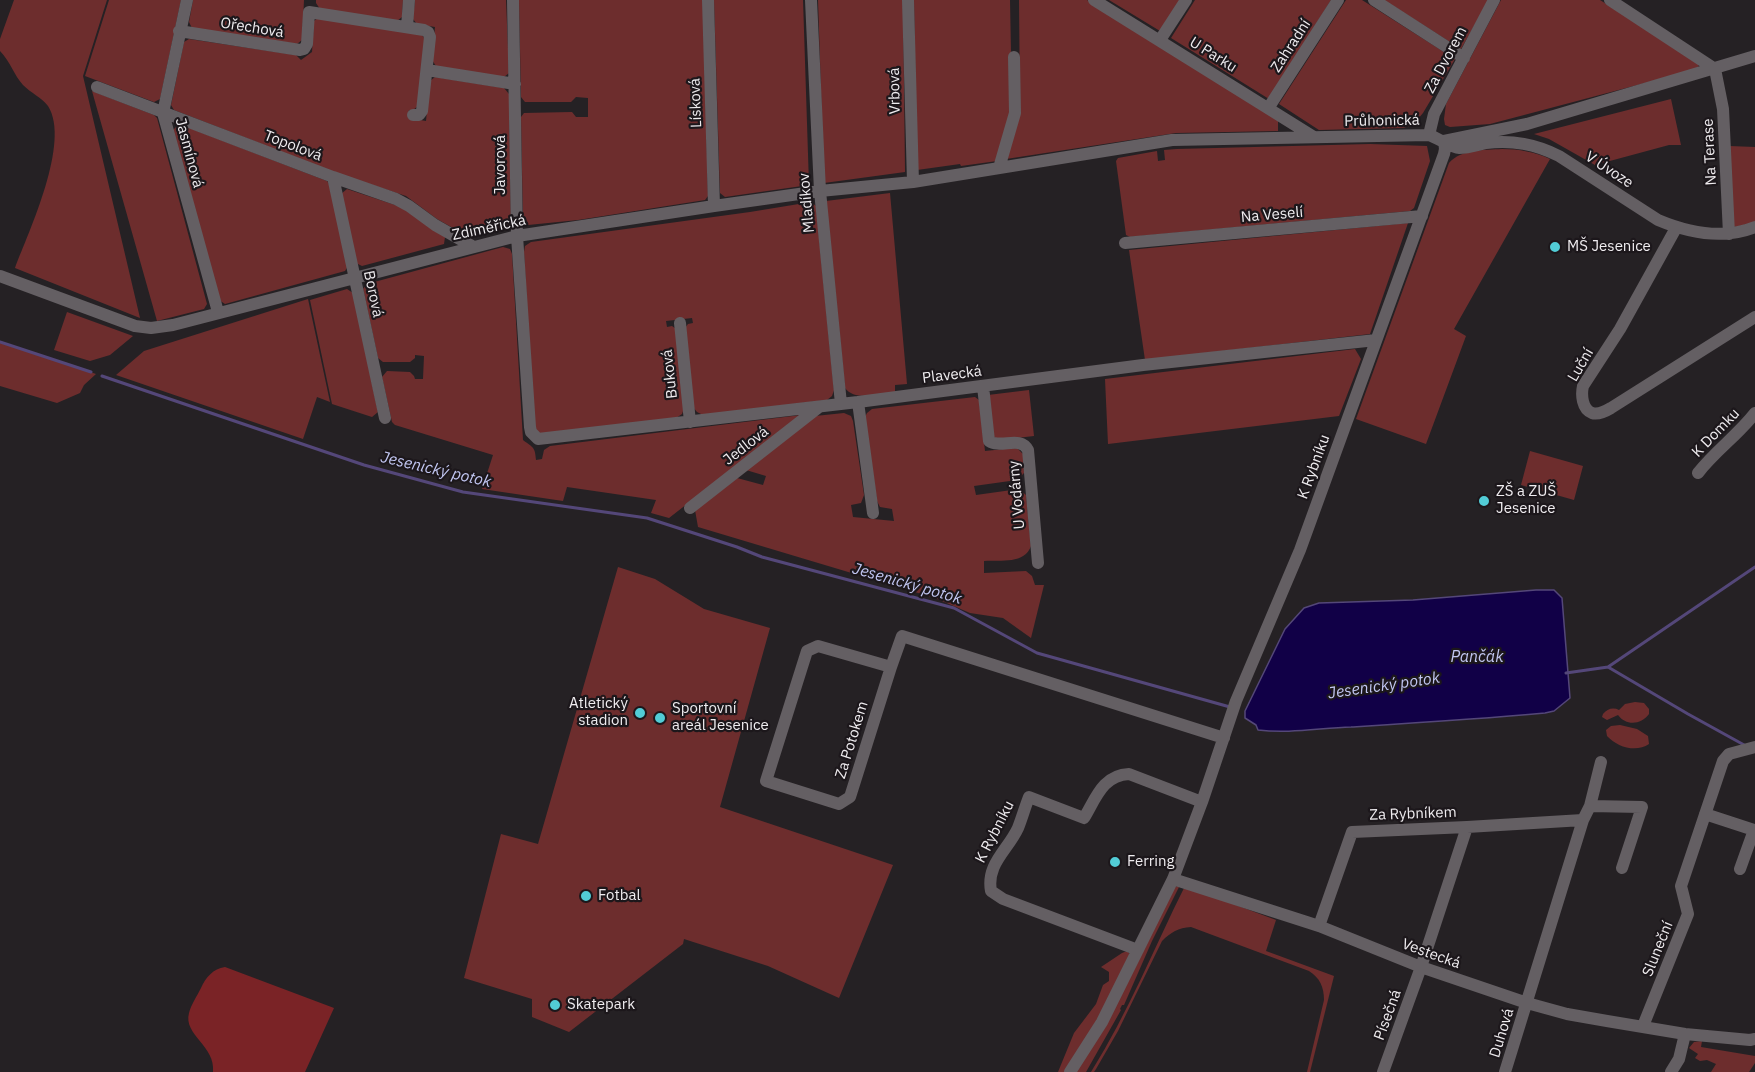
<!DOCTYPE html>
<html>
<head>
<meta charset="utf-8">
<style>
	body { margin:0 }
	canvas { display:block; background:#252124 }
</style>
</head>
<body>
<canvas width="1755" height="1072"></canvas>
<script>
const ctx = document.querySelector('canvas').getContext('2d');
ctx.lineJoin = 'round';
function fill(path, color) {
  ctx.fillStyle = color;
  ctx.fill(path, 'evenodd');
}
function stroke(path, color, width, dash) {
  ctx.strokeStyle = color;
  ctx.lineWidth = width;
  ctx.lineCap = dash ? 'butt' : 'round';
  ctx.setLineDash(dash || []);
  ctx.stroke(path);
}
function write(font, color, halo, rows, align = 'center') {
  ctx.font = font + ' "IBM Plex Sans",sans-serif';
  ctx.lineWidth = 4.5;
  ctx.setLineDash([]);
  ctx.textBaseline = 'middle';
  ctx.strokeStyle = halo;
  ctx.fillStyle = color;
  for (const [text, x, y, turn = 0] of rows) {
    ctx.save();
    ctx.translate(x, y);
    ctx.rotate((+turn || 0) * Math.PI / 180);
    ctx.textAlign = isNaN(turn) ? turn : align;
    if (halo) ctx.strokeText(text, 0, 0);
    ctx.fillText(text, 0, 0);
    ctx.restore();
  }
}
const green = new Path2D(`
	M 14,0 L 107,0 L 83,76 L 140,318 L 15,268 C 29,231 71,142 48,106 C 41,97 31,93 23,85 C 14,75 10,61 0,51 L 0,39 Z
	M 109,0 L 181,0 L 160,99 L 154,102 L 85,76 Z
	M 193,0 L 304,0 L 302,40 L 297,44 L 192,28 L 189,22 Z
	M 316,0 L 403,0 L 402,17 L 397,21 L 320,9 L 316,3 Z
	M 415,0 L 506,0 L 509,73 L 504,77 L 436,66 L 432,60 L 435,27 L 417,24 L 413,19 Z
	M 519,0 L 703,0 L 708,196 L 705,200 L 578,220 L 528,225 L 523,222 L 521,117 L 524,113 L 572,112 L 576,117 L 588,117 L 588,98 L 576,97 L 571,102 L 525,102 L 521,97 Z
	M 714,0 L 803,0 L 809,185 L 725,197 L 720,193 Z
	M 818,0 L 903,0 L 905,172 L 824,183 Z
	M 914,0 L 1010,0 L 1012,107 L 997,161 L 961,166 L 960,164 L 917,170 Z
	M 1019,0 L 1087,0 L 1278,119 L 1278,131 L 1176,133 L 1006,159 L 1020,108 Z
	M 1109,0 L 1180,0 L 1160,31 Z
	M 1195,0 L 1331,0 L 1269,99 L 1171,38 Z
	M 1346,0 L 1362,0 L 1455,59 L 1423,113 L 1412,126 L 1402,128 L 1319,130 L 1279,104 Z
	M 1384,0 L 1489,0 L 1461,49 Z
	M 1501,0 L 1600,0 L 1699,63 L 1698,69 L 1490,124 L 1450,127 L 1445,125 L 1444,119 L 1446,104 Z
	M 319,17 L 421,34 L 425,39 L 418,106 L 413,110 L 409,110 L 408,118 L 426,121 L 430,81 L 435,77 L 504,88 L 509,94 L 511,225 L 509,229 L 469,237 L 437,219 L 406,196 L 342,175 L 174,110 L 171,105 L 184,42 L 189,39 L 296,55 L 301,60 L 312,52 L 314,21 Z
	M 92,91 L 154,115 L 157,118 L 207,304 L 204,309 L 157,321 Z
	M 1671,99 L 1681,145 L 1669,145 L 1595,165 L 1549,139 L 1534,134 Z
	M 179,124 L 327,181 L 329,184 L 348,266 L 345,271 L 225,304 L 219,300 L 173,130 Z
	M 1370,144 L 1427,146 L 1430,161 L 1414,208 L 1410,211 L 1130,237 L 1126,235 L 1116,161 L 1118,158 L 1157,151 L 1158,161 L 1165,160 L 1164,150 L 1177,149 Z
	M 1729,146 L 1755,147 L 1755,222 L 1736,227 L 1733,226 Z
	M 1502,149 C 1519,149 1535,152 1550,159 L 1454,329 L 1466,336 L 1426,444 L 1356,419 L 1449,163 C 1461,149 1485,150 1502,149 Z
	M 347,189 L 401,207 L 445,237 L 444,244 L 362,266 L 356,263 L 341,194 Z
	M 890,193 L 907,384 L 895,385 L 895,392 C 881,393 855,402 845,388 L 826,201 Z
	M 811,202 L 816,206 L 834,390 L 832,396 L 827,400 L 703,415 L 697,412 L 693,407 L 685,328 L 688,324 L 693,323 L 692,318 L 666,321 L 667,327 L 672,326 L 676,329 L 684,408 L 682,414 L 676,418 L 544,434 L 537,432 L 534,427 L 524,252 L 525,246 L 531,242 L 750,212 Z
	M 1408,223 L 1370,334 L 1145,360 L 1129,250 Z
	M 503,247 L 510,249 L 512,254 L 523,440 C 533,448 535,446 536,460 L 542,459 L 544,450 L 550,446 L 801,415 L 669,518 L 651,513 L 656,500 L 567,487 L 563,501 L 482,489 L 493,455 L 395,425 L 392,422 L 382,377 L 387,371 L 410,372 L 414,376 L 415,379 L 423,379 L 424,356 L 415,355 L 415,358 L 410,362 L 383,362 L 378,358 L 363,289 L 367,284 Z
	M 347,289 L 353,293 L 378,412 L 372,417 L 332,404 L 310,300 Z
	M 308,299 L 330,402 L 317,397 L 303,439 L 116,375 L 144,351 Z
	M 67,312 L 133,336 L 110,355 L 90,361 L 54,350 Z
	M 0,341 L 96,374 L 84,385 L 80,393 L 57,403 L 0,386 Z
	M 1355,349 L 1361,359 L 1339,416 L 1108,444 L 1105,379 Z
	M 1029,390 L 1034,436 L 999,440 L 994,437 L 988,395 Z
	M 975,397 L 979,400 L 985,451 L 1014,448 L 1018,449 L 1023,454 L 1024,473 L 1017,480 L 974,486 L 976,495 L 1019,489 L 1026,495 L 1031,546 C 1025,564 1001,560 984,561 L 984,573 L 1026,571 L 1032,576 L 1035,585 L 1044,585 L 1031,638 L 1003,618 L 970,613 L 935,598 L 698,527 L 695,510 L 737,478 L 763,485 L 766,476 L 746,470 L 815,416 L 844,413 L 851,416 L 853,421 L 864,495 L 861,503 L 851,505 L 853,517 L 894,521 L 892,509 L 880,507 L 877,501 L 865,417 L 867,413 L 872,409 Z
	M 1530,451 L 1583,466 L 1574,500 L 1521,485 Z
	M 618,567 L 655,579 L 704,609 L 770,628 L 720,807 L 893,865 L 839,998 L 768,966 L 684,939 L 683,944 L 569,1032 L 532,1017 L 532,999 L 464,978 L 501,834 L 538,844 Z
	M 1635,702 L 1644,703 L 1649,709 L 1649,714 C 1641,725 1626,726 1618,715 L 1607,720 L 1602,717 L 1603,714 C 1607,709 1613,707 1619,710 L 1625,704 Z
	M 1620,725 L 1637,729 L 1648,736 L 1649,744 C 1636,753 1617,747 1607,736 L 1606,730 L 1611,726 Z
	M 1177,886 L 1179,887 L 1152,941 L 1124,1005 L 1122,1005 L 1120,1009 L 1121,1010 L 1086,1072 L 1075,1072 L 1174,888 Z
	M 1185,886 L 1276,920 L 1266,951 L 1334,976 L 1310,1072 L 1307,1072 L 1324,1000 C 1324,987 1320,978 1309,971 L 1191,927 C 1178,928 1171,932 1162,941 L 1118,1031 L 1096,1069 L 1094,1072 L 1091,1072 C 1128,1013 1154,948 1185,886 Z
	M 1127,951 L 1131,955 L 1106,1007 L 1066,1072 L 1058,1072 L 1074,1033 L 1096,1004 L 1103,985 L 1109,981 L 1109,972 L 1101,967 L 1122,953 Z
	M 1702,1041 L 1701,1047 L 1755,1056 L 1755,1063 L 1749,1072 L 1711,1072 L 1716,1064 L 1707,1060 L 1700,1061 L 1695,1058 L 1698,1054 L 1689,1048 L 1694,1042 Z`);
const forest = new Path2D(`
	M 225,967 L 334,1008 L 305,1072 L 213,1072 C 216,1046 183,1035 189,1013 C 191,1005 197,996 201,988 C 206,977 213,969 225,967 Z`);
const water = new Path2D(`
	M 1536,590 L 1554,590 L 1562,598 L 1570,698 L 1554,711 L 1545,713 C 1480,719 1415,723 1351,727 C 1320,728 1289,734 1258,730 L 1256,725 L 1245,718 L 1245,711 L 1285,629 L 1304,608 L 1319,603 L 1413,600 Z`);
const stream = new Path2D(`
	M 0,342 L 91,372
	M 102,376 L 364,465 L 463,492 L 647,518 L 737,547 L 762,557 L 954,608 L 1037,653 L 1230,707
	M 1608,667 L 1688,714 L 1746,746
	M 1566,673 L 1608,667 L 1755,567`);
const minor = new Path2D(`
	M 187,0 L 163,113 L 218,312
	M 513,0 L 517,236 L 530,427 L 531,432 L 538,439 L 858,402 L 1143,365 L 1376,340
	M 708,0 L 714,206
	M 811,0 L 820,191 L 841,404
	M 908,0 L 913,182
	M 1094,0 L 1314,137
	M 1374,0 L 1464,58
	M 1610,0 L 1715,69 L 1723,109 L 1729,234
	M 407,27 L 409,0
	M 179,31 L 300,50 L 304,49 L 307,44 L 309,12 L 424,30 L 428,32 L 430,37 L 422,111 L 419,115 L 413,115
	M 1160,40 L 1186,0
	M 427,70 L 515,84
	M 97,87 L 333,177 L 396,199 L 409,206 L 435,225 L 472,246
	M 1269,107 L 1338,0
	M 1429,135 L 1434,114 L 1494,0
	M 1444,141 L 1527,124 L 1755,56
	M 999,168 L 1015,113 L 1014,57
	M 333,177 L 385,418
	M 1676,228 L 1620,329 L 1583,386 C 1581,395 1582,409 1592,413 C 1598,415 1606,411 1611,408 L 1755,317
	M 1125,243 L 1422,216
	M 0,276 L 135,326 L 151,328 L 173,325 L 517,236 L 714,206 L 820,191 L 913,182 L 1172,140 L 1429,135 C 1438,138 1452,148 1459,148 C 1468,148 1477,145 1486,143 C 1513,140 1535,144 1559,156 L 1658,220 C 1689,233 1723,240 1755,227
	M 680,323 L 690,422
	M 983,386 L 989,441 C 1001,449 1020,435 1028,450 L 1038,563
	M 858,402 L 873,513
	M 1698,473 C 1715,451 1738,435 1755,413
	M 690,508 L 819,407
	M 891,667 L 818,646 L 807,651 L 766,781 L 839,804 L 850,797 L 891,667 L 902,636 L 1224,738
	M 1590,806 L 1642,807 L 1622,868
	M 1705,814 L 1754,830 L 1740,869
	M 1173,879 L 1319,926 L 1421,967 L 1527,1003 L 1567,1014 L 1607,1021 L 1685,1034 L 1750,1040 L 1755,1039
	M 1319,926 L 1352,832 L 1467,827 L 1583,820
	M 1138,950 L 1003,899 L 991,891 C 986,864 1008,850 1018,828 C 1022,818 1025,807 1029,797 L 1084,818 C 1096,798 1103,775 1129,774 L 1202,802
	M 1643,1026 L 1688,914 L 1681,886 L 1723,761 L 1729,754 L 1755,747
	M 1070,1072 L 1102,1022 L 1173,879 L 1202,802 L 1236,701 L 1300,550 L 1444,154 L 1445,149 L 1444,141
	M 1383,1072 L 1421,967 L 1467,827
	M 1505,1072 L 1583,820 L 1590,806 L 1601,762
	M 1671,1072 L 1679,1059 L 1685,1034`);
const markers = [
	[1555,247,6,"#52ccd6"],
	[1484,501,6,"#52ccd6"],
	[640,713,6,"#52ccd6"],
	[660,718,6,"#52ccd6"],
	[1115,862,6,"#52ccd6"],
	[586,896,6,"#52ccd6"],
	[555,1005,6,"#52ccd6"]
];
const streetNames = [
	["Ořechová",252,28,9],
	["Zahradní",1291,46,-57],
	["U Parku",1213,55,32],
	["Za Dvorem",1446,60,-62],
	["Vrbová",895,91,-91],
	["Lísková",696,103,-92],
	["Průhonická",1382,121,-1],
	["Topolová",293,146,21],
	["Na Terase",1710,152,-93],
	["Jasmínová",189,153,75],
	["Javorová",501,165,-90],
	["V Úvoze",1609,170,33],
	["Mladíkov",807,203,-95],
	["Na Veselí",1272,215,-5],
	["Zdiměřická",489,228,-12],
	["Borová",373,294,78],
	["Luční",1581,365,-60],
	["Buková",670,374,-96],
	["Plavecká",952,375,-7],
	["K Domku",1716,433,-46],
	["Jedlová",746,446,-38],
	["K Rybníku",1314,467,-70],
	["U Vodárny",1017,495,-95],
	["Za Potokem",852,740,-73],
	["Za Rybníkem",1413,814,-2],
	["K Rybníku",995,832,-63],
	["Sluneční",1658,949,-68],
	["Vestecká",1431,954,20],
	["Písečná",1388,1015,-70],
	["Duhová",1502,1033,-73]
];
const poiNames = [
	["MŠ Jesenice",1567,247],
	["ZŠ a ZUŠ",1496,492],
	["Jesenice",1496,509],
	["Atletický",628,704,"right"],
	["stadion",628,721,"right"],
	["Sportovní",672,709],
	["areál Jesenice",672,726],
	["Ferring",1127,862],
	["Fotbal",598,896],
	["Skatepark",567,1005]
];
const waterNames = [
	["Jesenický potok",436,470,13],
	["Jesenický potok",907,584,16],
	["Pančák",1477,657],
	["Jesenický potok",1384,686,-8]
];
fill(green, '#6d2d2d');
fill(forest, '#7a2326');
fill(water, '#110047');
stroke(water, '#544779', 1.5);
stroke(stream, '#544779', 3);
stroke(minor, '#645f63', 12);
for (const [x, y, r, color] of markers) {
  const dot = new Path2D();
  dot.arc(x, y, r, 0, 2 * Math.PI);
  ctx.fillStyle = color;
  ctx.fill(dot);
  stroke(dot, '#1c171b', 2);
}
write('15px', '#efecef', '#1c171b', streetNames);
write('15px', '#efecef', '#1c171b', poiNames, 'left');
write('italic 16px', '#c1c6f1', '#1c171b', waterNames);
</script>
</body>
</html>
